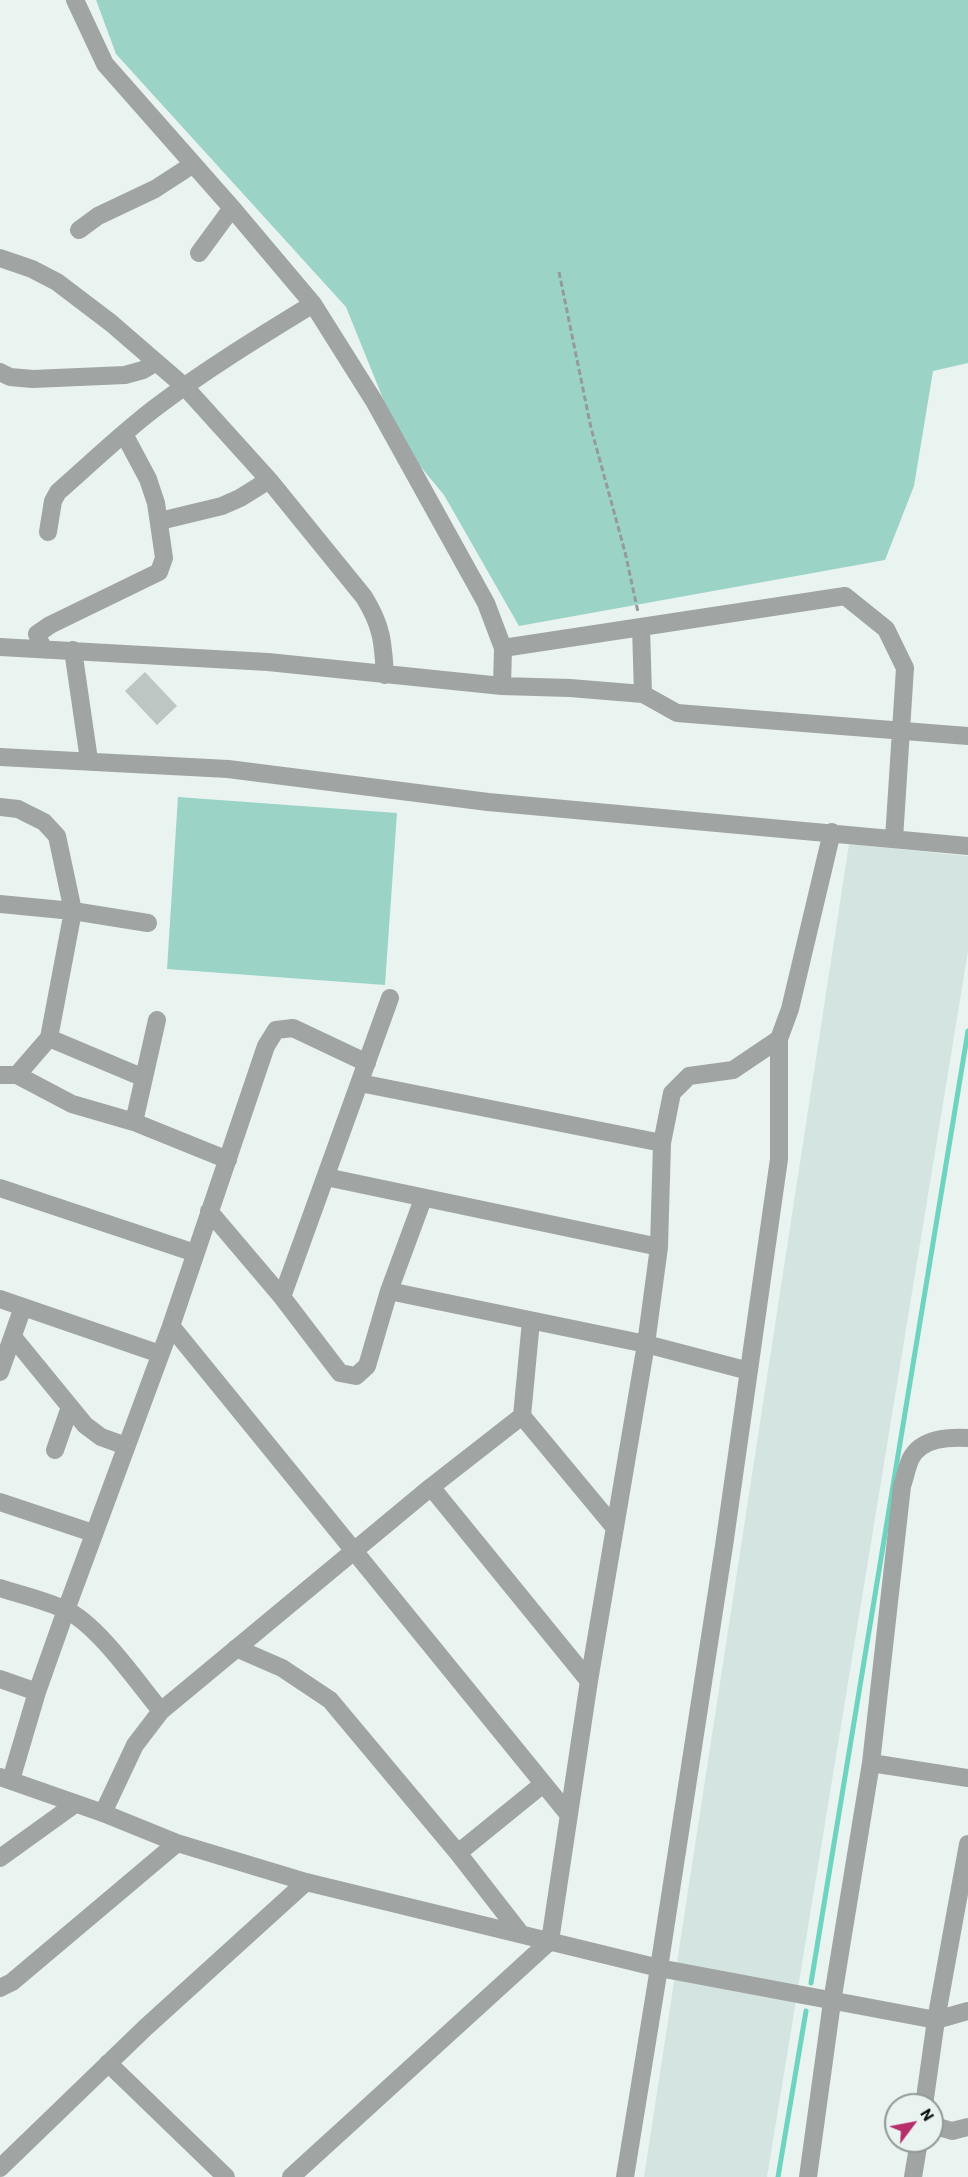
<!DOCTYPE html>
<html>
<head>
<meta charset="utf-8">
<style>
	body { margin:0 }
	#map { position:relative; width:968px; height:2177px; overflow:hidden; background:#e9f3f0; font-family:Barlow,sans-serif }
	canvas { display:block }
	.north { position:absolute; left:884px; top:2093px; width:60px; height:60px; box-sizing:border-box; background:#e9f3f0; border:2px solid #919896; border-radius:50%; rotate:58deg; font-size:16px; font-weight:700; line-height:24px; text-align:center; color:#0d100f }
	.north::after { content:''; display:block; margin:auto; width:21px; height:27px; background:#b72e6b; clip-path:polygon(50% 0,100% 100%,50% 72%,0 100%) }
</style>
</head>
<body>
<div id="map">
<canvas width="968" height="2177"></canvas>
<div class="north">N</div>
</div>
<script>
const ctx = document.querySelector('canvas').getContext('2d');
ctx.lineJoin = 'round';
function fill(path, color) {
  ctx.fillStyle = color;
  ctx.fill(path, 'evenodd');
}
function stroke(path, color, width, dash) {
  ctx.strokeStyle = color;
  ctx.lineWidth = width;
  ctx.lineCap = dash ? 'butt' : 'round';
  ctx.setLineDash(dash || []);
  ctx.stroke(path);
}
const built = new Path2D(`
	M 849,844 L 968,856 L 968,951 L 767,2177 L 644,2177 Z`);
const green = new Path2D(`
	M 96,0 L 968,0 L 968,363 L 933,371 L 914,486 L 885,560 L 519,626 L 444,495 L 401,443 L 346,307 L 116,54 Z
	M 178,797 L 397,813 L 385,985 L 167,969 Z`);
const stream = new Path2D(`
	M 811,1983 L 968,1031
	M 778,2177 L 806,2011`);
const building = new Path2D(`
	M 145,672 L 177,706 L 157,725 L 125,691 Z`);
const path = new Path2D(`
	M 559,272 L 591,428 L 625,552 L 638,612`);
const minor = new Path2D(`
	M 75,0 L 105,64 L 232,208 L 313,304 L 374,401 L 486,603 L 503,648 L 502,686
	M 79,230 L 98,216 L 155,189 L 192,165
	M 199,253 L 232,208
	M 0,258 L 32,269 L 57,282 L 111,323 L 185,387 L 269,480 L 364,597 C 382,626 383,642 385,675
	M 0,372 L 10,377 L 33,379 L 125,375 L 143,370 L 156,362
	M 160,521 L 222,506 L 240,498 L 269,480
	M 48,532 L 53,501 L 58,492 C 90,464 121,434 155,408 C 205,370 259,337 313,304
	M 641,627 L 643,694
	M 0,647 L 268,662 L 502,686 L 570,688 L 643,694 L 677,713 L 968,736
	M 503,648 L 845,596 L 886,629 L 905,668 L 894,839
	M 43,649 L 37,634 L 50,625 L 159,572 L 164,558 L 156,503 L 148,479 L 124,434
	M 73,650 L 89,760
	M 0,757 L 228,769 L 488,802 L 968,846
	M 0,807 L 18,809 L 44,822 L 57,836 L 73,911 L 49,1038 L 17,1075
	M 0,904 L 73,911 L 148,923
	M 49,1038 L 144,1078
	M 0,1075 L 17,1075 L 72,1104 L 134,1122 L 228,1160
	M 360,1083 L 662,1143
	M 134,1122 L 157,1020
	M 326,1177 L 659,1247
	M 0,1188 L 195,1253
	M 209,1211 L 282,1297 L 340,1373 L 356,1376 L 367,1366 L 389,1291 L 423,1199
	M 389,1291 L 646,1344 L 749,1371
	M 282,1297 L 390,998
	M 0,1299 L 160,1354
	M 531,1321 L 522,1416 L 615,1528
	M 171,1326 L 569,1815
	M 13,1337 L 85,1425 L 101,1437 L 126,1446
	M 0,1372 L 23,1307
	M 55,1450 L 70,1407
	M 431,1487 L 589,1681
	M 0,1502 L 93,1533
	M 0,1588 C 22,1595 45,1600 66,1610 C 98,1625 137,1682 161,1711
	M 236,1648 L 282,1668 L 330,1700 L 458,1853 L 521,1934
	M 0,1679 L 37,1692
	M 871,1763 L 968,1778
	M 0,1777 L 103,1813 L 177,1843 L 306,1882 L 659,1968 L 936,2020 L 968,2011
	M 11,1780 L 37,1692 L 66,1610 L 171,1326 L 266,1046 L 276,1030 L 293,1028 L 367,1063
	M 103,1813 L 135,1745 L 161,1711 L 431,1487 L 522,1416
	M 458,1853 L 543,1784
	M 0,1858 L 75,1804
	M 0,1988 L 12,1982 L 177,1843
	M 108,2063 L 226,2177
	M 924,2105 L 936,2020 L 968,1844
	M 932,2125 L 952,2131 L 968,2127
	M 0,2168 L 145,2028 L 306,1882
	M 291,2177 L 550,1941 L 589,1681 L 646,1344 L 659,1247 L 662,1143 L 672,1093 L 689,1076 L 733,1070 L 779,1039 L 790,1009 L 832,832
	M 625,2177 L 659,1968 L 724,1546 L 779,1159 L 779,1039
	M 808,2177 L 832,2002 L 871,1763 L 902,1486 C 905,1478 907,1466 911,1458 C 922,1438 948,1437 968,1438
	M 913,2177 L 919,2141`);
fill(built, '#d4e5e1');
fill(green, '#9bd4c7');
stroke(stream, '#6ed4bf', 5);
fill(building, '#bcc6c3');
stroke(path, '#949b99', 3, [6, 3]);
stroke(minor, '#a0a4a3', 18);
</script>
</body>
</html>
